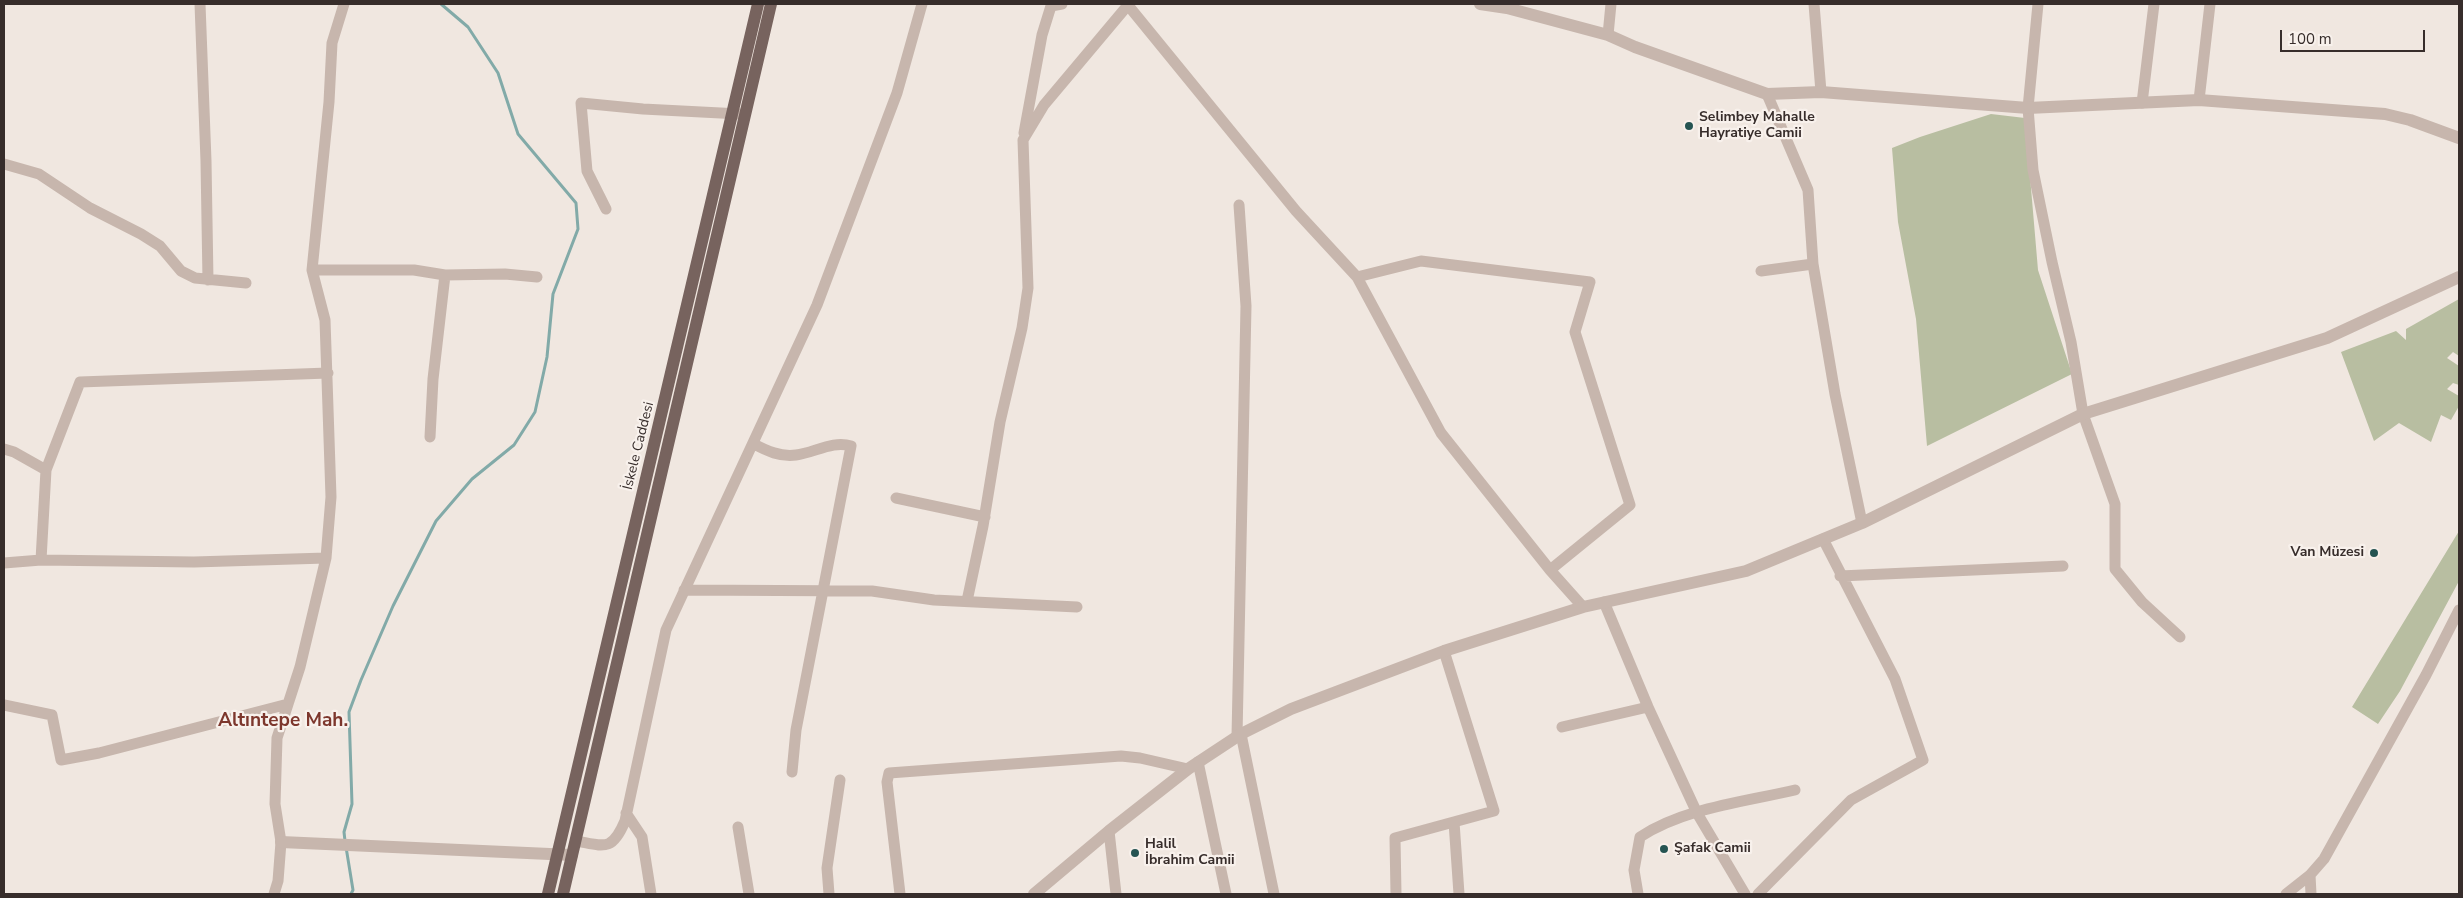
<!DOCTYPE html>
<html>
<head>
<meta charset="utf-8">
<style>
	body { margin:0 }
	#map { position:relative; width:2463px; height:898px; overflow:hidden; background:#f0e7e0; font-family:"Nunito Sans",sans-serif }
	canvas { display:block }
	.frame { position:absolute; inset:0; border:5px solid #372d2b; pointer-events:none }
	.scale { position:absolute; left:2280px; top:30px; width:145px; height:22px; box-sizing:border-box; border:2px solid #372d2b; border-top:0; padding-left:6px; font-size:15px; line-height:18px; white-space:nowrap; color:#372d2b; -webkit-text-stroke:4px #f8f1ec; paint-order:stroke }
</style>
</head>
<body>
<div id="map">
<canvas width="2463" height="898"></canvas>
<div class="frame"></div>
<div class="scale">100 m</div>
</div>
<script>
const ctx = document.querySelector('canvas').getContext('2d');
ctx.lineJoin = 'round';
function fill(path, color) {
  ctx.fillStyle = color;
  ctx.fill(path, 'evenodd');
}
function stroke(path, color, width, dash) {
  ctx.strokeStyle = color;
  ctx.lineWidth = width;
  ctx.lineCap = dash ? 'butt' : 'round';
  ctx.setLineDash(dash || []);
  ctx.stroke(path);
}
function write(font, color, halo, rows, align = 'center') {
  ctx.font = font + ' "Nunito Sans",sans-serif';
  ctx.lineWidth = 4.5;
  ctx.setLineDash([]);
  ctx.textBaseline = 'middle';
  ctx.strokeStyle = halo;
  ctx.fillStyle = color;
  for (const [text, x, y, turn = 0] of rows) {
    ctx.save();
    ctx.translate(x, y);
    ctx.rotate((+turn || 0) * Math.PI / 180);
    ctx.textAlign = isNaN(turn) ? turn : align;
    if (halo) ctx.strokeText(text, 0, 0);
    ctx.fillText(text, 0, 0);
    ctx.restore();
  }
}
const green = new Path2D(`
	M 1991,114 L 2025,118 L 2038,270 L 2072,374 L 1927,446 L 1916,319 L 1898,222 L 1892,148 L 1920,137 Z
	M 2459,299 L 2459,356 L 2453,352 L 2447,358 L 2459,366 L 2459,385 L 2453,383 L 2447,389 L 2459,396 L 2459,406 L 2451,420 L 2441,415 L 2431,442 L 2399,423 L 2374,441 L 2341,352 L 2396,331 L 2406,340 L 2406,329 Z
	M 2459,531 L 2459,581 L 2400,691 L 2378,724 L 2352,707 Z`);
const stream = new Path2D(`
	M 345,841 L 344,832 L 352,804 L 349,712 L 361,680 L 393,606 L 436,521 L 472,479 L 514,445 L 535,412 L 547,357 L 553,294 L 578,229 L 576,203 L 518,134 L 498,73 L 468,27 L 441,4
	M 346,847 L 353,890 L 351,894`);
const minor = new Path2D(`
	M 200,4 L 206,161 L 208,280
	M 1127,4 L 1296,211 L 1357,277 L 1441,433 L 1550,570 L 1583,607
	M 1814,4 L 1821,92
	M 2038,4 L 2028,108 L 2033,170 L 2052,262 L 2071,342 L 2083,414 L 2115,504 L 2115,569 L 2142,602 L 2180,637
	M 1608,35 L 1611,4
	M 1767,94 L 1808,190 L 1813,264 L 1835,394 L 1862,523
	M 2199,100 L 2210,4
	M 2142,103 L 2154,4
	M 1024,133 L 1042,35 L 1051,6 L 1062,4
	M 4,164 L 39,174 L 90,208 L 141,234 L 160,246 L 181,271 L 195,278 L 246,283
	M 606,209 L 587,171 L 581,103 L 643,109 L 740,114
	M 312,270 L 414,270 L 445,275 L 433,379 L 430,437
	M 1761,271 L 1813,264
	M 445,275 L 505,274 L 537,277
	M 1357,277 L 1421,261 L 1590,282 L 1575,332 L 1630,505 L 1550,570
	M 754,444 C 767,451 780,457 796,455 C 814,453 833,440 851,446 L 796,730 L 792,772
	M 4,449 L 14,452 L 46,470 L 41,560
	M 46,470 L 80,382 L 328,373
	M 896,498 L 985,517
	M 4,563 L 41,560 L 194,562 L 326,558
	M 1840,576 L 2063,566
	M 684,590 L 872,591 L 934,600 L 1077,607
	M 967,601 L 983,526 L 1000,422 L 1022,328 L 1028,288 L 1023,140 L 1044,105 L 1128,5
	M 1604,602 L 1648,707 L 1697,813 L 1745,894
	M 4,705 L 52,715 L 61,760 L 99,753 L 288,704
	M 1562,727 L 1648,707
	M 1241,734 L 1274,894
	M 1237,736 L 1246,306 L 1239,205
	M 1198,762 L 1226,894
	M 626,813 L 642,837 L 651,894
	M 1454,822 L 1459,894
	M 738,827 L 749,894
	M 1109,831 L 1116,894
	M 576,841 C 604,846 612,852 625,821 L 666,630 L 817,305 L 897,93 L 922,4
	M 2310,875 L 2311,894
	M 274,894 L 278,881 L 281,842 L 275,804 L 277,738 L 300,667 L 326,558 L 331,497 L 325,320 L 312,270 L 329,102 L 332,43 L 344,4
	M 829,894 L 827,868 L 840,780
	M 900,894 L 887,782 L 889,773 L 1121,756 L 1140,758 L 1188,769
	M 1396,894 L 1395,838 L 1494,811 L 1444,651
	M 1638,894 L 1634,870 L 1640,837 C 1684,808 1744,802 1795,790
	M 1758,894 L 1851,800 L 1923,760 L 1895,679 L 1823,539
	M 2286,894 L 2310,875 L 2324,859 L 2426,675 L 2459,610`);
const tertiary = new Path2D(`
	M 1480,4 L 1507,8 L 1608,35 L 1635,47 L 1767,94 L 1821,92 L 2028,108 L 2199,100 L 2385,114 L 2410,120 L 2459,138
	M 281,842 L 572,855
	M 1034,894 L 1109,831 L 1188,769 L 1241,734 L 1291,709 L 1444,651 L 1583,607 L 1746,571 L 1862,523 L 2083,414 L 2327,338 L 2459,277`);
const primary = new Path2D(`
	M 548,894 L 758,4
	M 563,894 L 771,4`);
const markers = [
	[1689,126,5,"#255452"],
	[2374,553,5,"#255452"],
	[1664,849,5,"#255452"],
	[1135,853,5,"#255452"]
];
const poiNames = [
	["Selimbey Mahalle",1699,118],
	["Hayratiye Camii",1699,134],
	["Van Müzesi",2364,553,"right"],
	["Halil",1145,845],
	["İbrahim Camii",1145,861],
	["Şafak Camii",1674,849]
];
const streetNames = [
	["İskele Caddesi",639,446,-76]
];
const districtNames = [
	["Altıntepe Mah.",283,721]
];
fill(green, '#b8bea1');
stroke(stream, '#82aaa8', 3);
stroke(minor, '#c7b6ad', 11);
stroke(tertiary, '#c7b6ad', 12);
stroke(primary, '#77635e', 12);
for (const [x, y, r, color] of markers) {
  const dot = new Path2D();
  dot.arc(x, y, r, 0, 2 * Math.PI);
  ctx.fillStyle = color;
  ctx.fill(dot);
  stroke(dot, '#f8f1ec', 2);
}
write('bold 14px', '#372d2b', '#f8f1ec', poiNames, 'left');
write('14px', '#372d2b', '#f8f1ec', streetNames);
write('bold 19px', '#7d372d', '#f8f1ec', districtNames);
</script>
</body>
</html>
